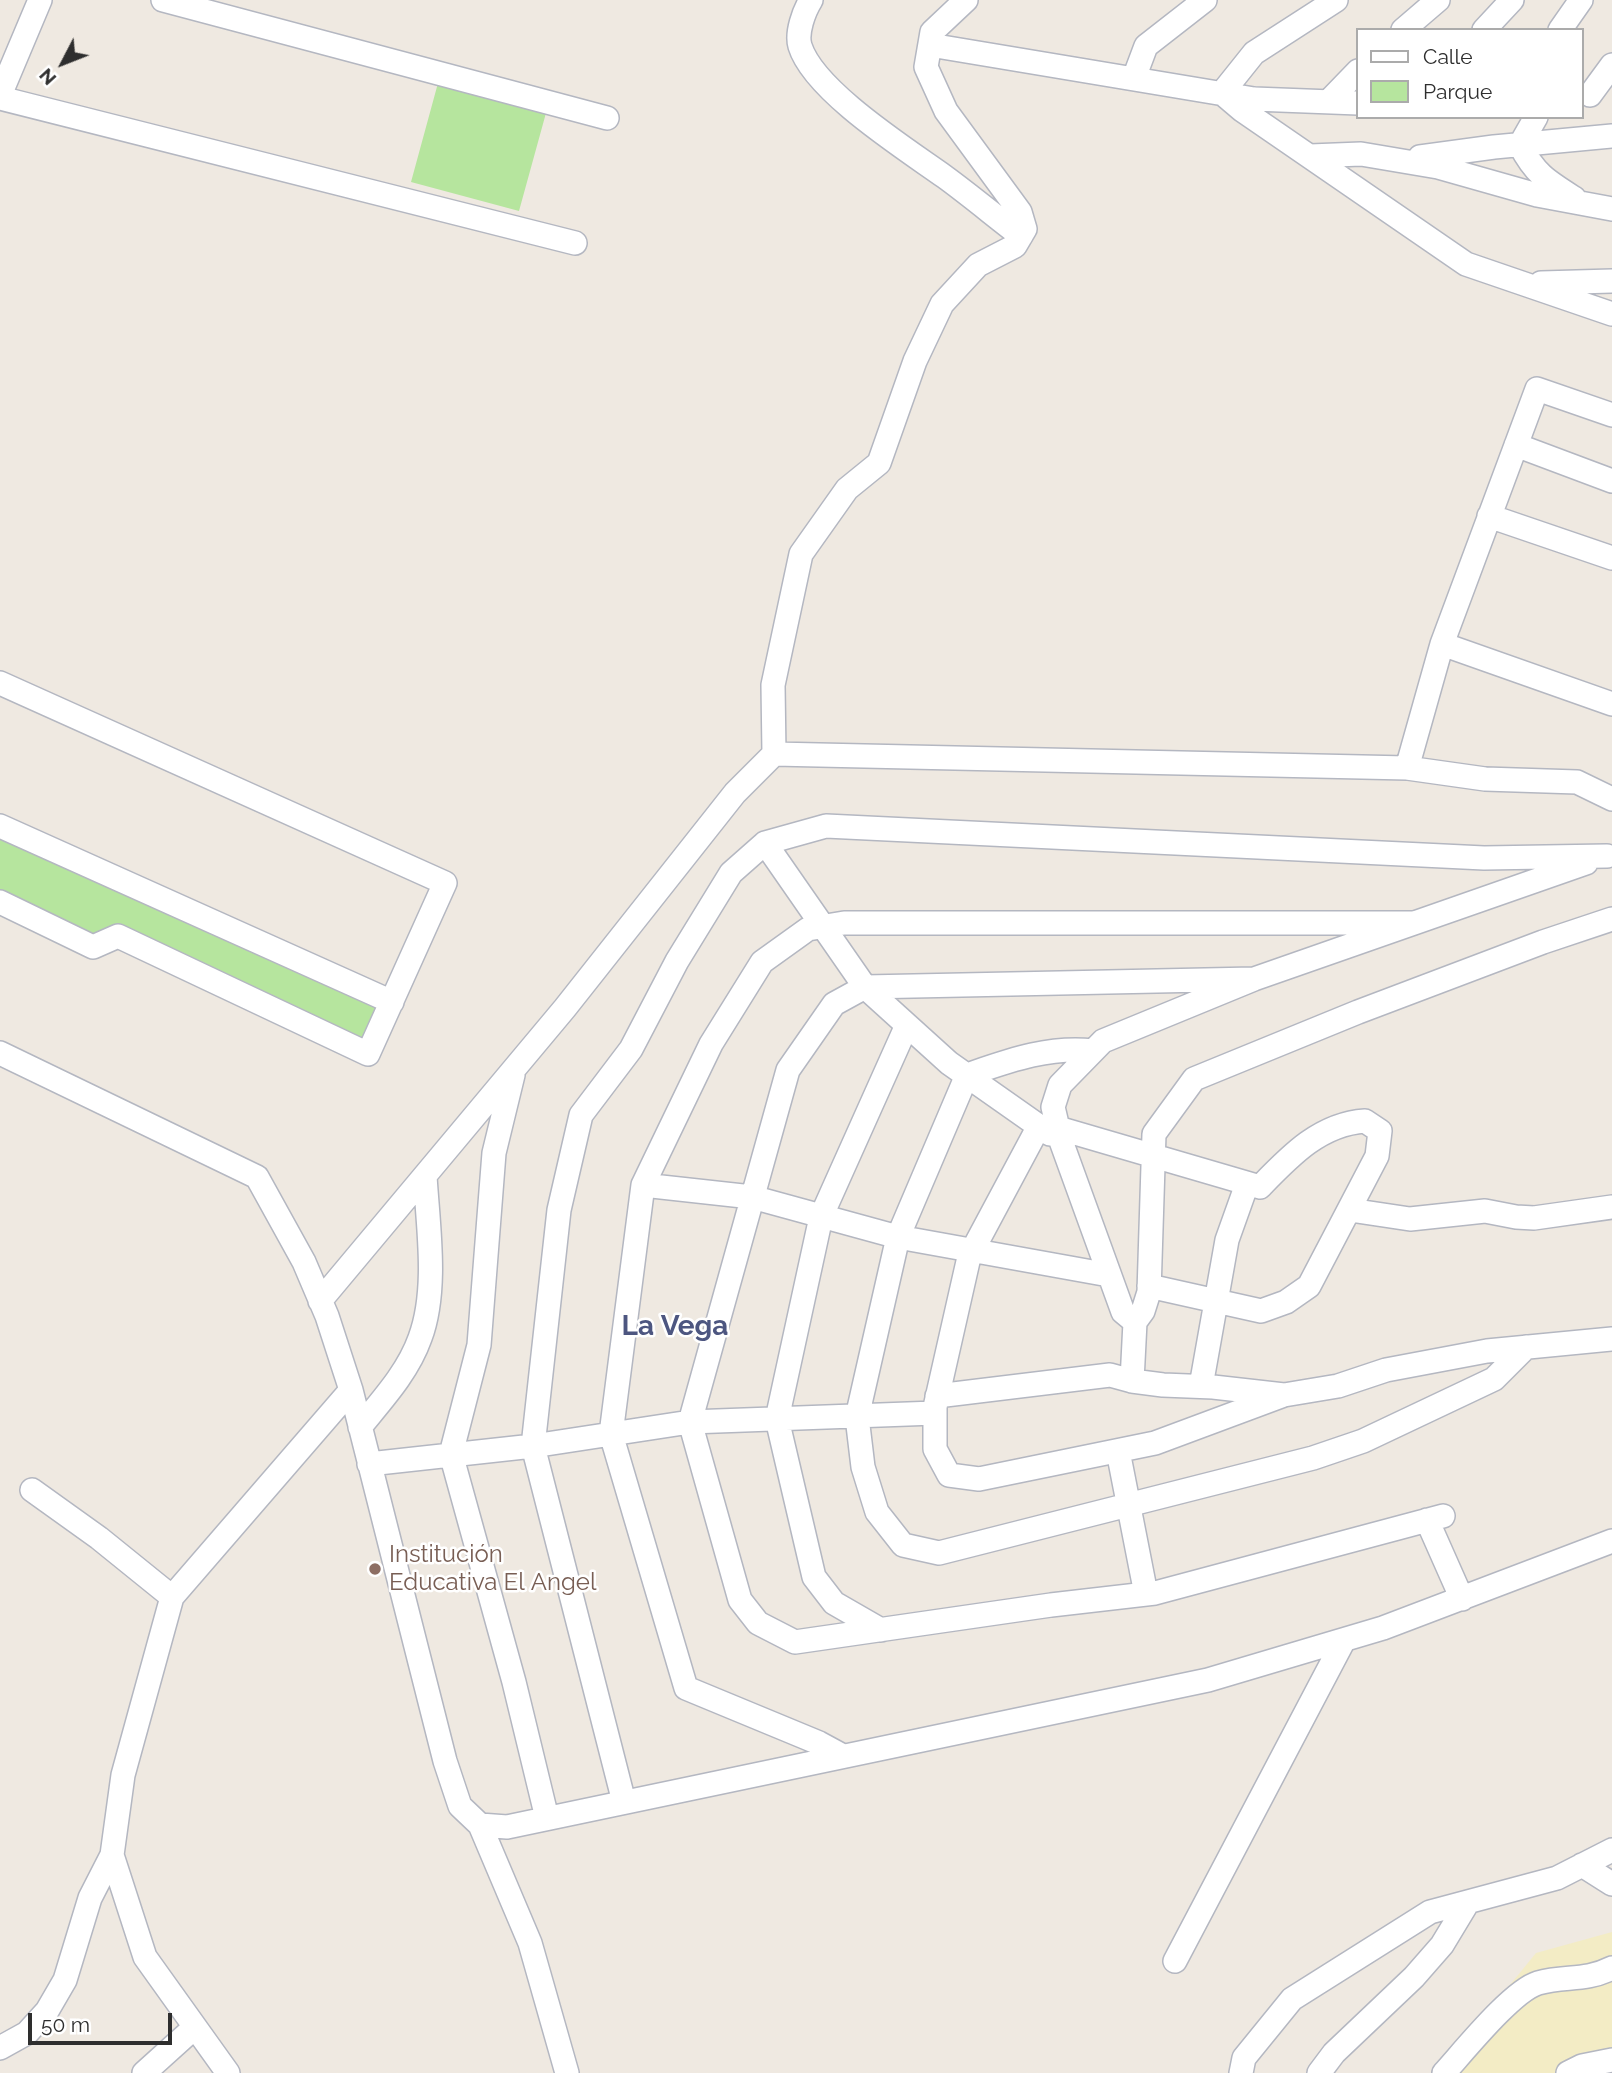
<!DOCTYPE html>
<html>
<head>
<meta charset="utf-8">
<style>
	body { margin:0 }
	#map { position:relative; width:1612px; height:2073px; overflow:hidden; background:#efe9e1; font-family:Raleway,sans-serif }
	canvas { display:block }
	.legend { position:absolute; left:1356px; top:28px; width:228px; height:91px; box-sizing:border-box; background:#fff; border:2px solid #ababab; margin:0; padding:9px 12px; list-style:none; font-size:21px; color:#2e2e2e }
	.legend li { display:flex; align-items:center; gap:14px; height:35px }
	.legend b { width:35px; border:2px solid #ababab }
	.north { position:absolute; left:28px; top:28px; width:70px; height:70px; -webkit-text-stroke:5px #fff; paint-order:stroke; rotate:228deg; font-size:19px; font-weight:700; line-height:28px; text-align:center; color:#2e2e2e }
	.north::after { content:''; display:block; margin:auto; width:24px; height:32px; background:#2e2e2e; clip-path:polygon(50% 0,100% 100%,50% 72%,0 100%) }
	.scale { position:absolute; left:28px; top:2013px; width:144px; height:32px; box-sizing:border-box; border:4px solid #2e2e2e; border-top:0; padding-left:9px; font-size:21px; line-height:24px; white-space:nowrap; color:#2e2e2e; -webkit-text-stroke:5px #fff; paint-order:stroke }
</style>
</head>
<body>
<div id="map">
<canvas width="1612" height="2073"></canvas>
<ul class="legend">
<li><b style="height:9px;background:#fff"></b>Calle</li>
<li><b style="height:19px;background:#b6e59e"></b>Parque</li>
</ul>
<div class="north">N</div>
<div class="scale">50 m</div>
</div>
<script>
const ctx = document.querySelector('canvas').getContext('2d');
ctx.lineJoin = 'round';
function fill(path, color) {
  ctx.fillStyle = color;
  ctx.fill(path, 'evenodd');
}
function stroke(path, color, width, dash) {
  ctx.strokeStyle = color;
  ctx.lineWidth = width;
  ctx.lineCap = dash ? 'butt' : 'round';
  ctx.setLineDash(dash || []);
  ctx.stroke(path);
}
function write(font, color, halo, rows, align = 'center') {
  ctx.font = font + ' Raleway,sans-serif';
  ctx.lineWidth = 5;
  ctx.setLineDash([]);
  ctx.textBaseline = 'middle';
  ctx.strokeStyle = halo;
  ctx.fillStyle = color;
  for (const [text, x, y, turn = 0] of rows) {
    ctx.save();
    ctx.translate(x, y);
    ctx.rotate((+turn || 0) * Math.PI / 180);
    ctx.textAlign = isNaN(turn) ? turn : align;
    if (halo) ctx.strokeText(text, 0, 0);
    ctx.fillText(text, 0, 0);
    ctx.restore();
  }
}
const green = new Path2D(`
	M 438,83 L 546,113 L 519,211 L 411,182 Z
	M 0,832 L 383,1006 L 363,1041 L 94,938 L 0,893 Z`);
const sand = new Path2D(`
	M 1612,1932 L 1612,2073 L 1438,2073 L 1536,1953 Z`);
const street = new Path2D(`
	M 163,0 L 607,118
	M 811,0 C 804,11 796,33 800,46 C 814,91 906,149 945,177 C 971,196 996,217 1021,236
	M 1336,0 L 1254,53 L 1222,93 L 1242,110 L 1466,264 L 1612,314
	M 1403,30 L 1438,0
	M 1484,30 L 1512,0
	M 1560,30 L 1581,0
	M 930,45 L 1254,99 L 1358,103
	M 1134,78 L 1146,46 L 1205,0
	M 0,95 L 40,0
	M 1590,95 L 1612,65
	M 0,98 L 575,243
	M 1328,102 L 1358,71
	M 1536,117 L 1520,145 C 1535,174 1547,181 1574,198
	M 1310,156 L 1361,154 L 1438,167 L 1537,195 L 1612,209
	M 1420,157 L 1494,147 L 1612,136
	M 1541,283 L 1612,281
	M 1516,445 L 1612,481
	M 1489,516 L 1612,558
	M 1442,644 L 1612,704
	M 0,683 L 445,883 L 368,1054 L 118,936 L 93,947 L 0,902
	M 774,754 L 773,685 L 801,554 L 847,489 L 879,463 L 915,361 L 942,304 L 978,265 L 1015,246 L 1025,229 L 1020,212 L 946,111 L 926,67 L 932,32 L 966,0
	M 1407,768 L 1485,779 L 1577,782 L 1612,799
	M 0,826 L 392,1002
	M 765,843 L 865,987 L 949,1063 L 1050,1134
	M 1586,863 L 1254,979 L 1103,1041 L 1060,1085 L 1053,1107 L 1061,1141 L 1123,1312 L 1135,1322 L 1143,1311 L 1149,1292 L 1154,1134 L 1194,1079 L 1358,1012 L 1543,942 L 1612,919
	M 1254,979 L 865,987 L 834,1004 L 788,1070 L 690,1422 L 740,1600 L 758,1623 L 795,1642 L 1051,1605 L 1155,1593 L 1443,1516
	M 1093,1051 C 1048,1046 1008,1061 967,1075 L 898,1237 L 857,1417 L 863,1467 L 877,1512 L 903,1545 L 939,1553 L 1313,1458 L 1363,1441 L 1494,1379 L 1526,1347
	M 0,1053 L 257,1177 L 304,1262 L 327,1316 L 351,1390 L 445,1761 L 460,1806 L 480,1825 L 507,1827 L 1208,1680 L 1383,1628 L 1612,1541
	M 513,1075 L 494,1153 L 479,1345 L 451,1454 L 514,1682 L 547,1818
	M 1039,1126 L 969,1257 L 935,1407 L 935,1449 L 949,1475 L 979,1479 L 1155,1443 L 1284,1395
	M 1058,1128 L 1260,1187 C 1290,1156 1320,1124 1365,1121 L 1380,1131 L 1377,1156 L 1309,1286 L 1286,1302 L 1261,1311 L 1149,1286
	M 643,1185 L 752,1197 L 898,1237 L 1109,1275
	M 1350,1210 L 1410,1219 L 1485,1211 L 1516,1217 L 1534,1218 L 1612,1207
	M 320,1301 L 565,1008 L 735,793 L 774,754 L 1407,768 L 1442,644 L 1537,389 L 1612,415
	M 1132,1381 L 1135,1322
	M 1201,1386 L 1227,1240 L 1247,1184
	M 937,1396 L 1110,1375 L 1132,1381 L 1163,1385 L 1213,1387 L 1284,1395 L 1338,1386 L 1386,1370 L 1487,1351 L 1612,1339
	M 360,1427 C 382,1400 408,1372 420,1338 C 438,1290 428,1226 425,1176
	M 1118,1451 L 1146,1594
	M 369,1464 L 533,1446 L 690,1422 L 935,1413
	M 32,1490 L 99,1538 L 172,1597
	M 1427,1520 L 1462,1599
	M 881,1630 L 834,1603 L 814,1577 L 777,1419 L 821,1217 L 907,1025
	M 843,1756 L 819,1743 L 686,1688 L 611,1434 L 643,1185 L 711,1044 L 762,962 L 808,929 L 844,923 L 1412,923
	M 624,1802 L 533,1446 L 559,1210 L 581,1115 L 631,1049 L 677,961 L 731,873 L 765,843 L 826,826 L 1484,858 L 1607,856
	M 480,1825 L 530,1943 L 567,2073
	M 1582,1865 L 1612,1884
	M 1175,1961 L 1344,1640
	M 0,2048 L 27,2033 L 47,2011 L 65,1980 L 90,1898 L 112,1855
	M 144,2073 L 195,2027
	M 228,2073 L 145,1957 L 112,1855 L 123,1775 L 172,1597 L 351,1390
	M 1241,2073 L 1244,2058 L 1292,1999 L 1430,1912 L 1557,1878 L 1612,1850
	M 1319,2073 L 1334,2053 L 1414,1977 L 1442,1945 L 1468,1902
	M 1444,2073 C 1464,2051 1512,1991 1538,1983 C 1566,1975 1584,1982 1612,1968
	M 1568,2073 L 1582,2066 L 1612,2060`);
const markers = [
	[375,1569,7,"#8d6e63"]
];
const educationNames = [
	["Institución",389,1555],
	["Educativa El Angel",389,1583]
];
const quarterNames = [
	["La Vega",675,1327]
];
fill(green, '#b6e59e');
fill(sand, '#f3ecc5');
stroke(street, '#b4b7c1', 26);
stroke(street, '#fff', 23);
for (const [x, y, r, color] of markers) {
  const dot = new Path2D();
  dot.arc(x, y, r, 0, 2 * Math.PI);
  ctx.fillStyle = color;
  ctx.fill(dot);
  stroke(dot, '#fff', 2.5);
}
write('24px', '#785e54', '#fff', educationNames, 'left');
write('bold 28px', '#4d5680', '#fff', quarterNames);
</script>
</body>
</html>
